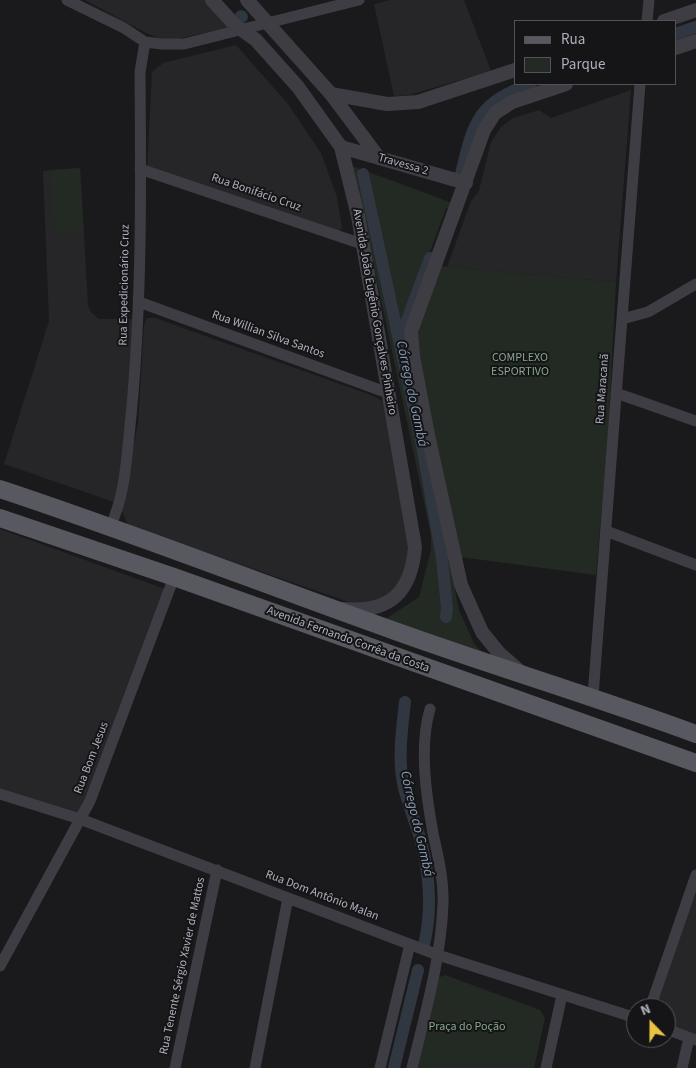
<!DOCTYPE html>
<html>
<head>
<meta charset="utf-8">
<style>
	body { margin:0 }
	#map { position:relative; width:696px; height:1068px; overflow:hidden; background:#1a1a1c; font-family:"Source Sans 3",sans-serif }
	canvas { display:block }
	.legend { position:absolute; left:514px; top:20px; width:162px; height:65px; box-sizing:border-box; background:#151517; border:1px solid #525359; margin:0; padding:6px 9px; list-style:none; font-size:15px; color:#adb0bb }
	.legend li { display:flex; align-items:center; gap:10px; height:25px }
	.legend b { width:25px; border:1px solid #525359 }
	.north { position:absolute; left:626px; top:998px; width:50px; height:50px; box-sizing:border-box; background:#151517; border:1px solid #525359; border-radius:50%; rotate:338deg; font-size:14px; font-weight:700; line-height:20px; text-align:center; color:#adb0bb }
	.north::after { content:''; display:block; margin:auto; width:18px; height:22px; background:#ecc242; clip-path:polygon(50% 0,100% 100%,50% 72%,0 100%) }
</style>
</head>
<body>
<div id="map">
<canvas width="696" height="1068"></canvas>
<ul class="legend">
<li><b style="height:6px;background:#575860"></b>Rua</li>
<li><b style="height:14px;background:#222a23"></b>Parque</li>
</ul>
<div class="north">N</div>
</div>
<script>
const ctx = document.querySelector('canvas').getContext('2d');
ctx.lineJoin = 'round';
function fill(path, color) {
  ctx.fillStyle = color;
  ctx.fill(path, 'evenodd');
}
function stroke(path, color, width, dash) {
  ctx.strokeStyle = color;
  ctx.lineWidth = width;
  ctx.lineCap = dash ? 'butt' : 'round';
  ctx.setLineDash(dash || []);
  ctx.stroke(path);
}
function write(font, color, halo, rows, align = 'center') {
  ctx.font = font + ' "Source Sans 3",sans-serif';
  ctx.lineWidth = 4;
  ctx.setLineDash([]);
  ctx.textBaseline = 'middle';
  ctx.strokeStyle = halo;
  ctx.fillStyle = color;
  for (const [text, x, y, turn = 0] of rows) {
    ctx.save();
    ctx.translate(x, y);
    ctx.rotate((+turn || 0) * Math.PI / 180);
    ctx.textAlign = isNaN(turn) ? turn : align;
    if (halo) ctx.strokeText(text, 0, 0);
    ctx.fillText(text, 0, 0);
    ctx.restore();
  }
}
const built = new Path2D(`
	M 85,0 L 208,0 L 232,27 L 167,41 L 146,33 Z
	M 390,0 L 464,0 L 491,71 L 409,95 L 394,96 L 374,4 Z
	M 236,45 L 288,104 L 321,153 L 337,197 L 342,227 L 339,232 L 147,169 L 152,72 L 163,63 Z
	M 631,90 L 616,282 L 447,267 L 471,201 L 479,191 L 491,142 L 501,127 L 513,118 L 539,110 L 551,118 Z
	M 80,168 L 88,305 L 90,311 L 99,319 L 134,319 L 123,458 L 114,502 L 4,464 L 49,321 L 43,171 Z
	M 147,318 L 155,318 L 371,395 L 388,404 L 416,552 L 394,592 L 363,607 L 133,527 L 127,523 L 121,509 L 138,424 L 144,325 Z
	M 0,529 L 165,589 L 82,819 L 0,792 Z
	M 696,893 L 696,1039 L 666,1029 L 666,1008 L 651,1008 Z`);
const green = new Path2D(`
	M 352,166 L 455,204 L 409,323 L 405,342 L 459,610 L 474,643 L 490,661 L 381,622 L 419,597 L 431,550 L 431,535 L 369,243 L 350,171 ZM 362,175 L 367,175 L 401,331 L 446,208 L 451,210 L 402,340 L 442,536 L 452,608 L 451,618 L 442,615 C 448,586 440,555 435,526 Z
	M 80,168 L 84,232 L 54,234 L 50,170 Z
	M 439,266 L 616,282 L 608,435 L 596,575 L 460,557 L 429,437 L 415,322 Z
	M 445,975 L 540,1010 L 545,1018 L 534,1068 L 415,1068 L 435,979 Z`);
const canal = new Path2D(`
	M 241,16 L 242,17
	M 675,34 L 696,27
	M 363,174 L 422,446 L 442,558 L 447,608 L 446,617
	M 460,178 C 473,125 475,103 531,84
	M 400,339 L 430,258
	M 405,702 C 402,729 398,757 403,783 C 407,803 416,822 421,842 C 430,876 432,911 424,945
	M 394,1068 L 418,970`);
const minor = new Path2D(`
	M 67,0 L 124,28 L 145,42 L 162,44 L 184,44 L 359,0
	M 647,21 L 649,0
	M 140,169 L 362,244
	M 139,302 L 388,393
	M 622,319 L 648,312 L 696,284
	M 616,393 L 696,421
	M 110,527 C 126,494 127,452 131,416 C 142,302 141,187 140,72 L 145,42
	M 606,531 L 696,565
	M 593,696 L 640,84
	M 0,794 L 80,819 L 438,955 L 636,1018
	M 0,966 L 90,801 L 174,577
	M 650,1008 L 696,875
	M 666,1029 L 696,1040
	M 175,1068 L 217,870
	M 255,1068 L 288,898
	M 380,1068 L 410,944
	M 412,1068 C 425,1014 441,959 443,904 C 444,879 438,857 433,833 C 426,795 419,746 430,709
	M 546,1068 L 562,995
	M 682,1068 L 689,1038`);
const tertiary = new Path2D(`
	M 212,0 L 235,25 L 256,40 L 298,87 L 341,147 L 358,216 L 415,547 C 411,593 390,613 343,609
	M 247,0 L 331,94 L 379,158
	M 664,21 L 696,10
	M 675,48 L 696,41
	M 331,94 L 387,104 L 418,102 L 515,70
	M 341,147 L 466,183
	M 522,673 L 499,653 L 482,632 L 461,585 L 428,435 L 413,356 L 411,331 L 484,130 L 495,113 L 512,102 L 566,84`);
const primary = new Path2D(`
	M 0,489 C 133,533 263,584 395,631 C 495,667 596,697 696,734
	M 0,518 L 174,577 L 696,763`);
const streetNames = [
	["Travessa 2",403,165,16],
	["Rua Bonifácio Cruz",256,193,19],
	["Rua Expedicionário Cruz",125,285,-89],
	["Avenida João Eugênio Gonçalves Pinheiro",374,312,80],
	["Rua Willian Silva Santos",268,335,20],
	["Rua Maracanã",603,389,-86],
	["Avenida Fernando Corrêa da Costa",348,640,20],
	["Rua Bom Jesus",92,758,-69],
	["Rua Dom Antônio Malan",322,896,21],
	["Rua Tenente Sérgio Xavier de Mattos",183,966,-78]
];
const parkNames = [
	["COMPLEXO",520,358],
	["ESPORTIVO",520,372],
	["Praça do Poção",467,1027]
];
const waterNames = [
	["Córrego do Gambá",411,394,78],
	["Córrego do Gambá",416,824,77]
];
fill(built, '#262629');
fill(green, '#222a23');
stroke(canal, '#303740', 12);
stroke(minor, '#3d3d43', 11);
stroke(tertiary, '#3d3d43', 14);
stroke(primary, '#575860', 18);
write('12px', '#adb0bb', '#151517', streetNames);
write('12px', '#85a58a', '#151517', parkNames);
write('italic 14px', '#869ab4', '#151517', waterNames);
</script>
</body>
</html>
